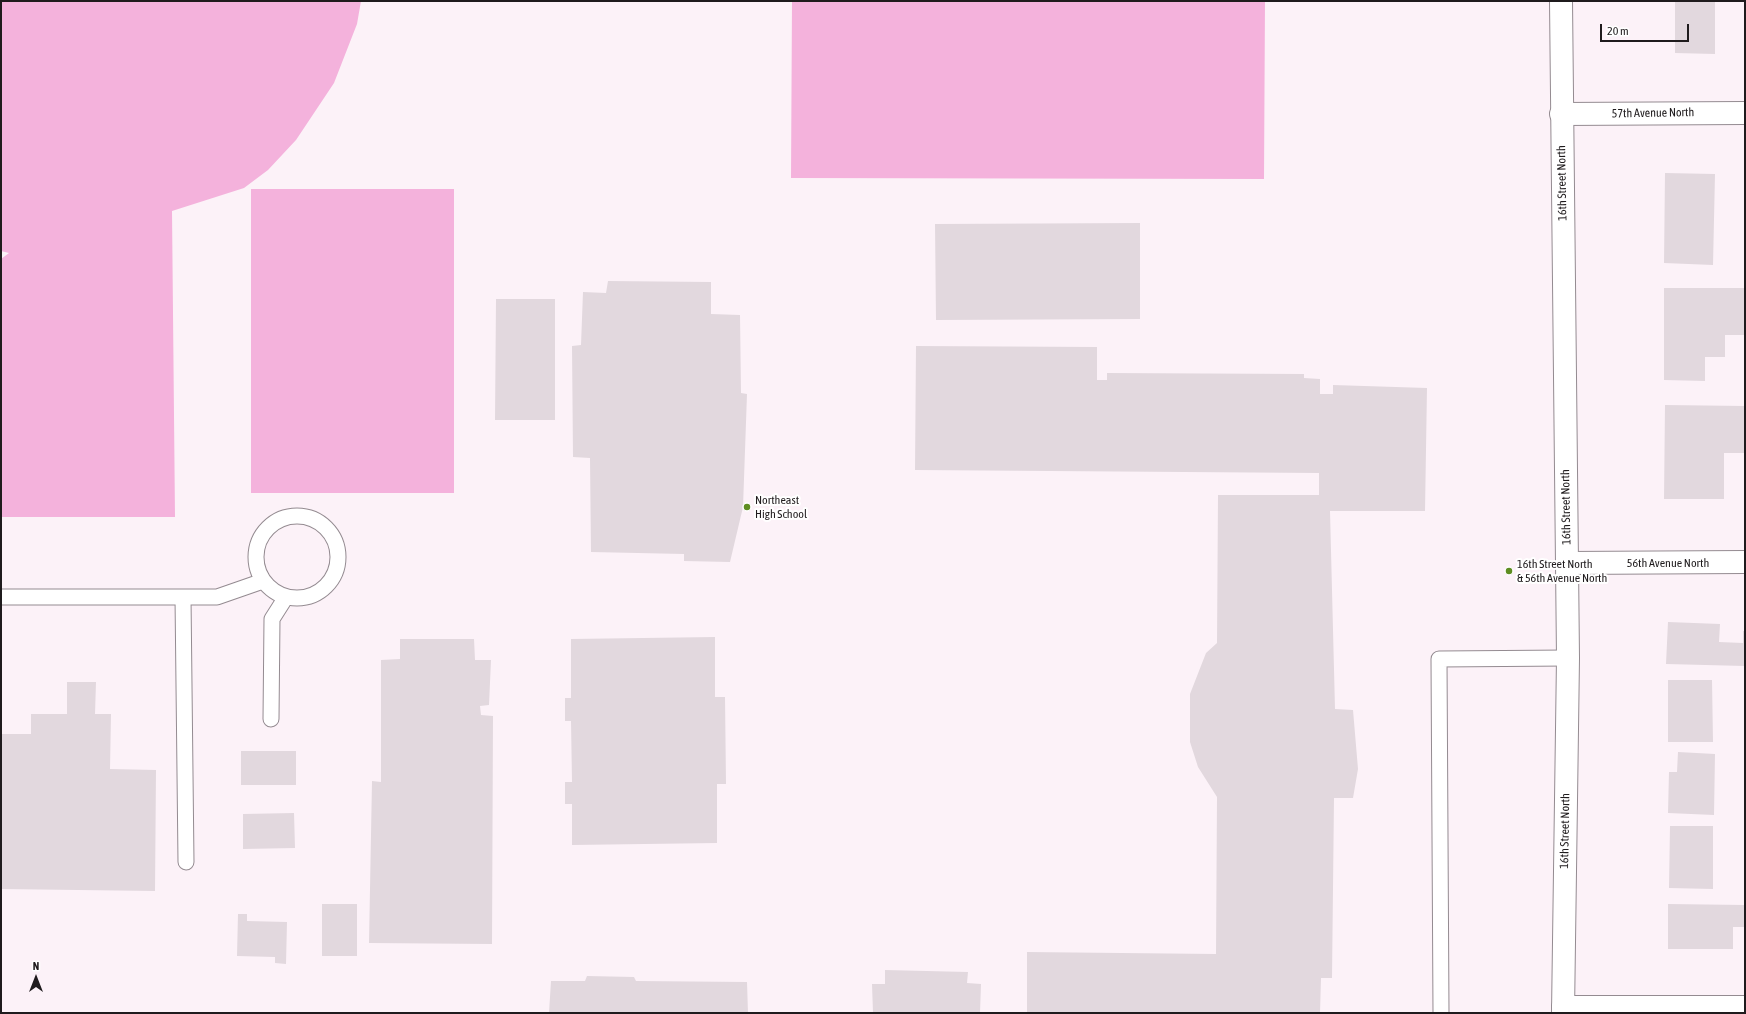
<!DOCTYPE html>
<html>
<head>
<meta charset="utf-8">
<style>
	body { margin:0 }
	#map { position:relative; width:1746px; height:1014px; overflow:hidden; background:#fcf2f8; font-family:"Asap Condensed",sans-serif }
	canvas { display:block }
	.frame { position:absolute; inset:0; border:2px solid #1f1b1d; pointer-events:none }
	.north { position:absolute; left:16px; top:958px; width:40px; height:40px; -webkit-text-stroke:3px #fff; paint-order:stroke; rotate:0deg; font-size:11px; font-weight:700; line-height:16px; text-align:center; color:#1f1b1d }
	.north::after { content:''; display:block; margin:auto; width:14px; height:18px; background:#1f1b1d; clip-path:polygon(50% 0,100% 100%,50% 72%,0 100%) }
	.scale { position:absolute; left:1600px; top:24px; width:89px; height:18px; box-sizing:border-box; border:2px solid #1f1b1d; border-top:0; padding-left:5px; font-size:12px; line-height:14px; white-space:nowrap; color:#1f1b1d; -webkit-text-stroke:3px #fff; paint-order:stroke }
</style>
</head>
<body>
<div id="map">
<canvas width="1746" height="1014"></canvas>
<div class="frame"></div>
<div class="north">N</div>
<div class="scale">20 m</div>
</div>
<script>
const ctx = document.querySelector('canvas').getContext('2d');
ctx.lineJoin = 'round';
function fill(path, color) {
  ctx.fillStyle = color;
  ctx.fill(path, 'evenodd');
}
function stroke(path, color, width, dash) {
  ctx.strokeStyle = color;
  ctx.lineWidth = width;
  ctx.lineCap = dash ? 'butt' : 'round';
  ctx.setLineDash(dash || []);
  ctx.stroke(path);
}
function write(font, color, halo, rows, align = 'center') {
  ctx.font = font + ' "Asap Condensed",sans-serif';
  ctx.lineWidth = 4;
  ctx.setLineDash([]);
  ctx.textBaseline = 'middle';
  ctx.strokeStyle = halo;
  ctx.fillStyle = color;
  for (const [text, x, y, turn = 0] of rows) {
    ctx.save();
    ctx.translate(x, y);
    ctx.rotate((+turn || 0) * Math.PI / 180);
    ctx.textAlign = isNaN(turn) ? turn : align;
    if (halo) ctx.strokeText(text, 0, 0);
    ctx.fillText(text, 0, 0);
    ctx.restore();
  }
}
const green = new Path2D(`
	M 1,1 L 361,1 L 357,24 L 334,83 L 296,140 L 268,170 L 244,188 L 172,211 L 175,517 L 1,517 L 1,259 L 9,253 L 1,251 Z
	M 792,1 L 1265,1 L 1264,179 L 791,178 Z
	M 251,189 L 454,189 L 454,493 L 251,493 Z`);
const building = new Path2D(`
	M 1675,1 L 1715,1 L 1715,54 L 1675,53 Z
	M 1665,173 L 1715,174 L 1713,265 L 1664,263 Z
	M 1140,223 L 1140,319 L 936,320 L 935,224 Z
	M 608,281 L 711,282 L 711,314 L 740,315 L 741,393 L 747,394 L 743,507 L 730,562 L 684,561 L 684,554 L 591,552 L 590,458 L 573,457 L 572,346 L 581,345 L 583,292 L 606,293 Z
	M 1664,288 L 1745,288 L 1745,335 L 1725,335 L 1725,357 L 1705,357 L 1705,381 L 1664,380 Z
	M 496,299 L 555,299 L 555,420 L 495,420 Z
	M 916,346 L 1097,347 L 1097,380 L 1107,380 L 1107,373 L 1304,374 L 1304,378 L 1320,379 L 1320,394 L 1333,394 L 1333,385 L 1427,388 L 1425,511 L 1330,511 L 1335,709 L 1353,710 L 1358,769 L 1353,798 L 1334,798 L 1332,978 L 1321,978 L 1320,1013 L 1027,1013 L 1027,952 L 1216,954 L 1217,797 L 1198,767 L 1190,742 L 1190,694 L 1206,653 L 1217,643 L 1218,495 L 1319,495 L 1319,473 L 915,470 Z
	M 1665,405 L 1745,406 L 1745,453 L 1724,453 L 1724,499 L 1664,499 Z
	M 1668,622 L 1720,624 L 1719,642 L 1743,643 L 1743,631 L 1745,631 L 1745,666 L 1666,664 Z
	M 715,637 L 715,697 L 725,697 L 726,784 L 717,784 L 717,843 L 572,845 L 572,804 L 565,804 L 565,782 L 572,782 L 571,721 L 565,721 L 565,698 L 571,698 L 571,639 Z
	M 400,639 L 474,639 L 475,660 L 491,660 L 489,705 L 480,706 L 481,715 L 493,716 L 492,944 L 369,943 L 372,781 L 381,782 L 381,660 L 400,659 Z
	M 1668,680 L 1712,680 L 1713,742 L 1668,742 Z
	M 67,682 L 96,682 L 95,714 L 111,714 L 110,769 L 156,770 L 155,891 L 1,889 L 1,734 L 31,734 L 31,714 L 67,714 Z
	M 241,751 L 296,751 L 296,785 L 241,785 Z
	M 1678,752 L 1715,754 L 1714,815 L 1668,813 L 1669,772 L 1677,772 Z
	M 294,813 L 295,848 L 243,849 L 243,814 Z
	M 1670,826 L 1713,826 L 1713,889 L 1669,888 Z
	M 322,904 L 357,904 L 357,956 L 322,956 Z
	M 1668,904 L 1745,905 L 1745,927 L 1733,927 L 1733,949 L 1668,949 Z
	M 238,914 L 247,914 L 247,921 L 287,922 L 286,964 L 275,963 L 275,957 L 237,956 Z
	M 885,970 L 968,972 L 967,983 L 981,984 L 980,1013 L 873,1013 L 872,984 L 885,984 Z
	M 587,976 L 634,977 L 636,981 L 747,982 L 748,1013 L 549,1013 L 551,981 L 585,981 Z`);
const service = new Path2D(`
	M256 557a41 41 0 1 1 82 0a41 41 0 1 1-82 0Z
	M 1,597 L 217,597 L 263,581
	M 183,597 L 186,862
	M 271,719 L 272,619 L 286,597
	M 1441,1013 L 1439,659 L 1568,658`);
const minor = new Path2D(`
	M 1561,114 L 1745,113
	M 1567,563 L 1745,562
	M 1563,1007 L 1745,1007`);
const tertiary = new Path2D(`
	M 1561,1 L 1568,658 L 1563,1013`);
const markers = [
	[747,507,4,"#5e8d21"],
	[1509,571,4,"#5e8d21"]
];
const streetNames = [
	["57th Avenue North",1653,113,-1],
	["16th Street North",1562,183,-91],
	["16th Street North",1566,507,-91],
	["56th Avenue North",1668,563],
	["16th Street North",1565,831,-89]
];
const poiNames = [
	["Northeast",755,500],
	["High School",755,514],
	["16th Street North",1517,564],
	["& 56th Avenue North",1517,578]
];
fill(green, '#f4b2dc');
fill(building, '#e2d8de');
stroke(service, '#948b91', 17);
stroke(minor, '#948b91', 24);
stroke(tertiary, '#948b91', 24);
stroke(service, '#fff', 15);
stroke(minor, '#fff', 22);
stroke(tertiary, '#fff', 22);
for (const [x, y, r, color] of markers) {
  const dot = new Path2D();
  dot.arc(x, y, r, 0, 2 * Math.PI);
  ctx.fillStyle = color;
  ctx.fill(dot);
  stroke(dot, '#fff', 1.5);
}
write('12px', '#1f1b1d', '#fff', streetNames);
write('12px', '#1f1b1d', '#fff', poiNames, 'left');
</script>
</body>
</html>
